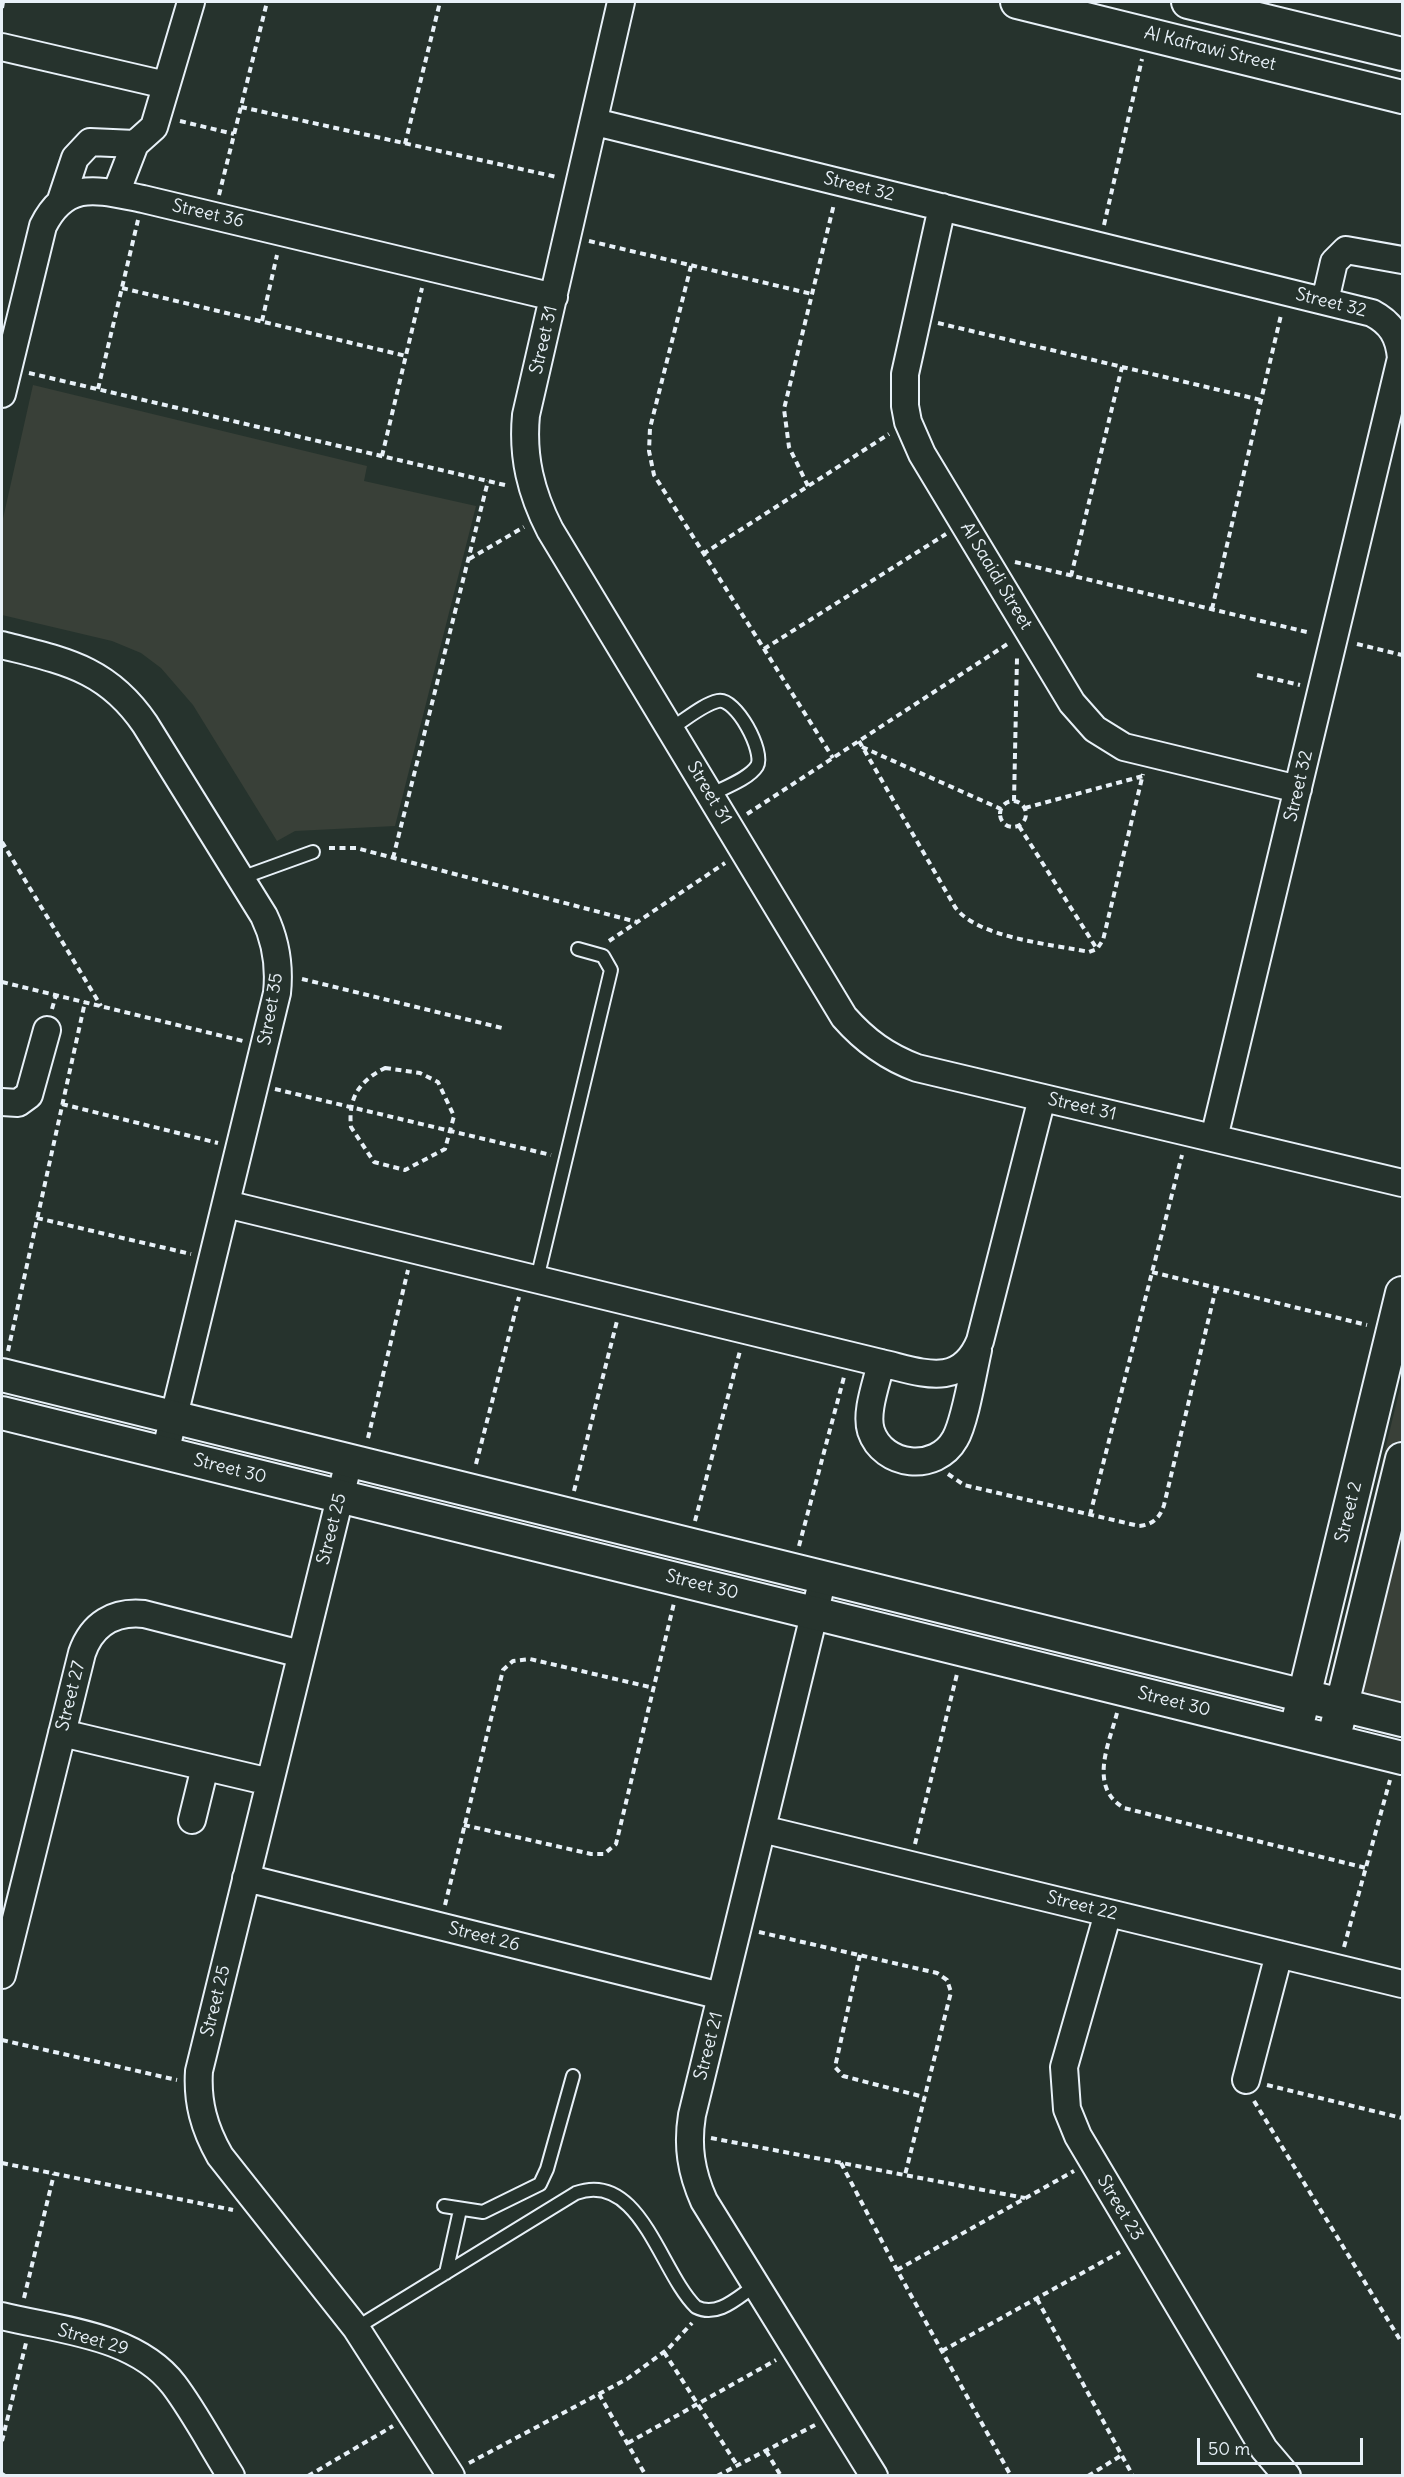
<!DOCTYPE html>
<html>
<head>
<meta charset="utf-8">
<style>
	body { margin:0 }
	#map { position:relative; width:1404px; height:2477px; overflow:hidden; background:#26332d; font-family:Delius,sans-serif }
	canvas { display:block }
	.frame { position:absolute; inset:0; border:3px solid #e8f1f8; pointer-events:none }
	.scale { position:absolute; left:1197px; top:2438px; width:166px; height:27px; box-sizing:border-box; border:3px solid #e8f1f8; border-top:0; padding-left:8px; font-size:18px; line-height:21px; white-space:nowrap; color:#e8f1f8; -webkit-text-stroke:4px #26332d; paint-order:stroke }
</style>
</head>
<body>
<div id="map">
<canvas width="1404" height="2477"></canvas>
<div class="frame"></div>
<div class="scale">50 m</div>
</div>
<script>
const ctx = document.querySelector('canvas').getContext('2d');
ctx.lineJoin = 'round';
function fill(path, color) {
  ctx.fillStyle = color;
  ctx.fill(path, 'evenodd');
}
function stroke(path, color, width, dash) {
  ctx.strokeStyle = color;
  ctx.lineWidth = width;
  ctx.lineCap = dash ? 'butt' : 'round';
  ctx.setLineDash(dash || []);
  ctx.stroke(path);
}
function write(font, color, halo, rows, align = 'center') {
  ctx.font = font + ' Delius,sans-serif';
  ctx.lineWidth = 4.5;
  ctx.setLineDash([]);
  ctx.textBaseline = 'middle';
  ctx.strokeStyle = halo;
  ctx.fillStyle = color;
  for (const [text, x, y, turn = 0] of rows) {
    ctx.save();
    ctx.translate(x, y);
    ctx.rotate((+turn || 0) * Math.PI / 180);
    ctx.textAlign = isNaN(turn) ? turn : align;
    if (halo) ctx.strokeText(text, 0, 0);
    ctx.fillText(text, 0, 0);
    ctx.restore();
  }
}
const built = new Path2D(`
	M 33,385 L 367,466 L 364,481 L 476,506 L 395,826 L 295,831 L 277,841 L 193,705 L 161,668 L 141,653 L 112,641 L 2,615 L 2,523 Z
	M 1402,1380 L 1402,1739 L 1320,1718 Z`);
const path = new Path2D(`
	M 2,8 L 3,2
	M 241,107 L 557,177
	M 180,121 L 234,134
	M 405,144 L 440,2
	M 219,195 L 267,2
	M 1104,225 L 1142,59
	M 589,241 L 812,294
	M 691,266 L 650,428 L 649,451 L 654,475 L 833,758
	M 122,288 L 406,356
	M 262,321 L 277,255
	M 938,323 L 1261,400
	M 29,373 L 509,486
	M 98,389 L 138,220
	M 382,456 L 422,288
	M 808,486 L 789,447 L 784,409 L 834,204
	M 703,554 L 889,434
	M 469,559 L 524,527
	M 1015,562 L 1311,633
	M 1071,576 L 1122,367
	M 1212,609 L 1281,315
	M 1357,644 L 1402,655
	M 764,649 L 946,534
	M 1257,675 L 1300,685
	M 859,741 L 955,907 C 977,938 1051,944 1089,952 L 1097,949 L 1103,940 L 1143,774
	M 862,747 L 1001,809
	M 1014,801 L 1017,658
	M1000 814a13 13 0 1 1 26 0a13 13 0 1 1-26 0Z
	M 1025,808 L 1143,776
	M 747,814 L 1009,643
	M 1019,826 L 1097,949
	M 2,842 L 101,1006
	M 329,848 L 356,848 L 637,922
	M 393,858 L 488,481
	M 609,941 L 725,863
	M 302,979 L 502,1028
	M 2,982 L 243,1041
	M 52,1009 L 56,995
	M 385,1068 L 420,1073 L 438,1082 L 454,1116 L 445,1149 L 405,1170 L 374,1162 L 351,1127 C 348,1098 359,1081 385,1068 Z
	M 275,1089 L 551,1155
	M 62,1104 L 218,1143
	M 37,1218 L 191,1254
	M 1152,1272 L 1367,1325
	M 8,1351 L 85,1002
	M 368,1438 L 408,1270
	M 476,1464 L 519,1297
	M 948,1474 L 964,1485 L 1139,1526 C 1152,1525 1160,1518 1164,1505 L 1216,1288
	M 574,1491 L 617,1321
	M 1090,1515 L 1182,1155
	M 695,1521 L 740,1351
	M 799,1546 L 844,1377
	M 1117,1713 C 1109,1744 1088,1787 1124,1808 L 1366,1868
	M 464,1825 L 591,1854 L 604,1854 L 616,1844 L 674,1603
	M 915,1844 L 957,1674
	M 445,1905 L 503,1670 L 513,1661 L 530,1659 L 654,1688
	M 759,1932 L 937,1973 L 947,1980 L 951,1992 L 905,2175
	M 1344,1947 L 1390,1780
	M 860,1955 L 835,2067 L 843,2076 L 924,2097
	M 2,2040 L 177,2080
	M 1267,2085 L 1402,2118
	M 1254,2101 L 1402,2343
	M 711,2138 L 1025,2198
	M 2,2163 L 233,2210
	M 841,2163 L 897,2270 L 1011,2476
	M 897,2270 L 1074,2171
	M 24,2298 L 54,2174
	M 1037,2299 L 1133,2476
	M 942,2351 L 1120,2252
	M 664,2352 L 737,2465
	M 599,2394 L 646,2476
	M 2,2441 L 26,2343
	M 628,2443 L 776,2360
	M 766,2451 L 781,2476
	M 469,2463 L 627,2379 L 668,2349 L 692,2323
	M 2,2474 L 5,2476
	M 308,2476 L 393,2426
	M 717,2476 L 815,2425
	M 1088,2476 L 1122,2455`);
const service = new Path2D(`
	M 670,729 C 684,721 703,704 718,701 C 736,697 765,752 757,766 C 749,779 723,788 710,795
	M 241,878 L 313,852
	M 537,1279 L 611,970 L 603,956 L 578,949
	M 444,2206 L 483,2212 L 540,2184 L 547,2169 L 573,2076
	M 446,2273 L 460,2210
	M 356,2328 L 576,2193 C 640,2170 660,2272 696,2307 C 718,2318 738,2297 756,2285`);
const minor = new Path2D(`
	M 621,2 L 526,415 C 522,457 531,493 550,530 L 844,1017 C 865,1041 887,1057 917,1068 L 1402,1183
	M 2,47 L 166,85
	M 595,122 L 1372,313 C 1391,323 1399,336 1401,358 L 1214,1138
	M 116,193 L 135,144 L 154,127 L 191,2
	M 60,203 L 75,158 L 90,142 L 135,144
	M 942,207 L 905,374 L 905,406 L 908,422 L 922,454 L 1072,703 L 1095,729 L 1124,747 L 1298,789
	M 1325,301 L 1334,262 L 1346,250 L 1402,260
	M 2,394 L 43,226 C 67,178 100,191 143,199 L 554,297
	M 2,645 C 64,661 107,668 145,724 L 264,916 C 276,941 280,965 277,993 L 165,1453
	M 2,1102 L 18,1103 L 29,1095 L 47,1030
	M 226,1204 L 881,1363 C 921,1372 960,1390 980,1341 L 1042,1098
	M 881,1363 C 877,1382 865,1412 871,1431 C 883,1467 936,1473 955,1439 C 965,1422 973,1372 978,1350
	M 349,1461 L 199,2071 C 197,2102 204,2128 220,2156 L 356,2328 L 451,2476
	M 823,1578 L 692,2115 C 687,2146 691,2172 704,2201 L 874,2476
	M 62,1733 L 270,1782
	M 192,1820 L 205,1767
	M 762,1829 L 1402,1984
	M 246,1878 L 721,1996
	M 1108,1913 L 1064,2067 L 1067,2109 L 1078,2136 L 1264,2449 L 1287,2476
	M 2,1975 L 82,1653 C 92,1624 114,1611 144,1614 L 301,1654
	M 1246,2080 L 1279,1954
	M 2,2316 C 59,2330 136,2335 174,2385 C 195,2413 212,2446 231,2476`);
const tertiary = new Path2D(`
	M 1017,2 L 1402,97
	M 1188,2 L 1402,54
	M 2,1375 L 1402,1720
	M 2,1413 L 1402,1758
	M 1299,1717 L 1402,1293
	M 1337,1725 L 1402,1459`);
const streetNames = [
	["Al Kafrawi Street",1210,49,14],
	["Street 32",859,187,14],
	["Street 36",208,214,13],
	["Street 32",1331,303,14],
	["Street 31",544,340,-77],
	["Al Saaidi Street",996,576,59],
	["Street 32",1299,786,-77],
	["Street 31",709,793,59],
	["Street 35",271,1009,-80],
	["Street 31",1082,1107,13],
	["Street 30",230,1469,14],
	["Street 2",1349,1512,-76],
	["Street 25",332,1529,-76],
	["Street 30",702,1585,14],
	["Street 27",71,1696,-76],
	["Street 30",1174,1702,14],
	["Street 22",1082,1906,14],
	["Street 26",484,1937,14],
	["Street 25",216,2001,-76],
	["Street 21",709,2046,-76],
	["Street 23",1120,2208,59],
	["Street 29",93,2340,16]
];
fill(built, '#394038');
stroke(service, '#e8f1f8', 16);
stroke(minor, '#e8f1f8', 30);
stroke(tertiary, '#e8f1f8', 36);
stroke(path, '#e8f1f8', 4, [6, 4.5]);
stroke(service, '#26332d', 12);
stroke(minor, '#26332d', 26);
stroke(tertiary, '#26332d', 32);
write('18px', '#e8f1f8', '#26332d', streetNames);
</script>
</body>
</html>
